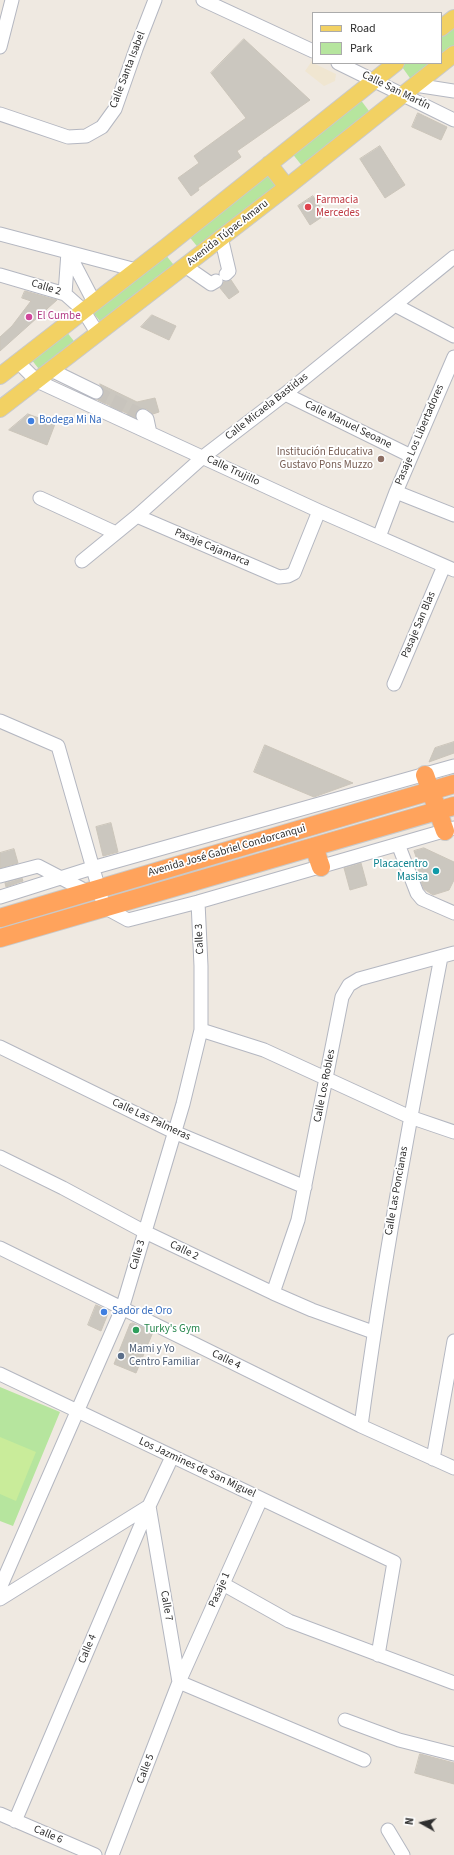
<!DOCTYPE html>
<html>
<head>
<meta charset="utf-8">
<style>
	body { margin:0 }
	#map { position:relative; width:454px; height:1855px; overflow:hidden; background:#efe9e1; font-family:"Source Sans 3",sans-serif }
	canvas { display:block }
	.legend { position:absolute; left:312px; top:12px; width:130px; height:52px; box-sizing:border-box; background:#fff; border:1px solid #ababab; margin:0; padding:5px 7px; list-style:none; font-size:12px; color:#2e2e2e }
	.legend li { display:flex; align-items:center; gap:8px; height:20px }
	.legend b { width:20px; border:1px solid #ababab }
	.north { position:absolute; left:402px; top:1803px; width:40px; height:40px; -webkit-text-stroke:3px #fff; paint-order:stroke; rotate:278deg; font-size:11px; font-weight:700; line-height:16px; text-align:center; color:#2e2e2e }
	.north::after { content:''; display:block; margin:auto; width:14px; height:18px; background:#2e2e2e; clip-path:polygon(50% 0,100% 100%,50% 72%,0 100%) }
</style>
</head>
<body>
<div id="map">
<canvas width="454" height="1855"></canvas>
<ul class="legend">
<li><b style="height:5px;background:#f2d163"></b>Road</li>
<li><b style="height:11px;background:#b6e59e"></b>Park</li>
</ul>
<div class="north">N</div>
</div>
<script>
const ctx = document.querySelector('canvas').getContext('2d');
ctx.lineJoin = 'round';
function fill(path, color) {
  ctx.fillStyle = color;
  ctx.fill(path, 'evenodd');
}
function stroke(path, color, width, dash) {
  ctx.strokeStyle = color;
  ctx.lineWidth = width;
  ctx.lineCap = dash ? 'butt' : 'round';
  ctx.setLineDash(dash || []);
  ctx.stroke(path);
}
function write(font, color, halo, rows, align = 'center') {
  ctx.font = font + ' "Source Sans 3",sans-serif';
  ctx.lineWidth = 3.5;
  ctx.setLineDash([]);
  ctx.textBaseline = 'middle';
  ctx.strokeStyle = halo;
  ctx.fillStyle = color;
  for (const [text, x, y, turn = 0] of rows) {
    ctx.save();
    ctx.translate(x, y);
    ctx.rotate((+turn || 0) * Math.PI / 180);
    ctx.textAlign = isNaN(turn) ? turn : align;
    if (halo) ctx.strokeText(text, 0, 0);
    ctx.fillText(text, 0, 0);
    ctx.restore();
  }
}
const education = new Path2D(`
	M 312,61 L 313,63 L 336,74 L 335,81 L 324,86 L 305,71 Z`);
const green = new Path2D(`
	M 454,23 L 454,48 L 441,58 L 441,33 Z
	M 401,63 L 435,63 L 412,81 L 400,64 Z
	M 360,99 L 372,115 L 303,167 L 291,152 Z
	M 268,171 L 280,187 L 200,250 L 188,235 Z
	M 165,254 L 177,269 L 103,325 L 91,310 Z
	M 66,331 L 77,345 L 42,373 L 31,359 Z
	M 0,1387 L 60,1412 L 13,1526 L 0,1521 Z`);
const pitch = new Path2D(`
	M 0,1437 L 36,1452 L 16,1501 L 0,1494 Z`);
const building = new Path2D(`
	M 244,39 L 310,100 L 237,151 L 241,157 L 198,188 L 199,190 L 191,196 L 178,178 L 199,163 L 194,156 L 246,118 L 211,73 Z
	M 418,113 L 447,127 L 441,140 L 412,127 Z
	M 380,146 L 405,185 L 385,198 L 360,159 Z
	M 313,196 L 325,215 L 310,225 L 298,206 Z
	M 231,280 L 239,292 L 229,299 L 220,288 L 224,282 Z
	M 25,291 L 57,300 L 0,351 L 0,337 L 12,326 L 31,301 L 22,298 Z
	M 152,315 L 176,326 L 169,340 L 141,327 Z
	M 100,384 L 137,402 L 155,398 L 159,412 L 153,414 L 147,409 L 140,409 L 136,412 L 135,417 L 98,400 L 103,396 L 104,392 Z
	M 28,414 L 55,424 L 47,445 L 9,430 Z
	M 454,742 L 454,753 L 429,762 L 435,748 Z
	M 265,745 L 353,783 L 314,797 L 254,772 Z
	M 111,823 L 118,852 L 103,856 L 96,827 Z
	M 424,848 L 454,862 L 454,880 L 449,890 L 433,895 L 424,889 L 417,872 L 420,868 L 414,851 Z
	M 14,849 L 18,863 L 0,868 L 0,853 Z
	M 361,863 L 367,885 L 350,890 L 344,868 Z
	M 22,878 L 23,881 L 6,887 L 5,883 Z
	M 96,1305 L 109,1311 L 101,1331 L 88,1325 Z
	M 133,1323 L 153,1332 L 136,1373 L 114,1364 L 130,1324 Z
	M 420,1754 L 454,1763 L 454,1784 L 415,1773 Z`);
const minorTunnel = new Path2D(`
	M 96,392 L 143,416`);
const minor = new Path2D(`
	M 203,0 L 313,51
	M 0,47 L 12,0
	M 338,63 L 454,120
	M 415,85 L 454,91
	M 0,114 L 68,137 L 86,136 L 102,127 L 115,109 L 136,49 L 155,0
	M 0,234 L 68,252 L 65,294
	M 221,237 L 229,271 L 226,274
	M 185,266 L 211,284 L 216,281
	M 0,275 L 65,294 L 83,310 L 98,334
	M 94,302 L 68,252 L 136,270
	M 395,305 L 454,336
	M 18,362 L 37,381 L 319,511 L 454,570
	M 51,370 L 96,392
	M 285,394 L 411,456
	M 143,416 L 147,419 L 150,433
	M 396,492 L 454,515
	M 40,498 L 116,533
	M 137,516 L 279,577 L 288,576 L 294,573 L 319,511
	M 379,537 L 396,492 L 454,357
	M 82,561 L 137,516 L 203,457 L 285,394 L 454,257
	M 394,684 L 444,566
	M 0,721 L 58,746 L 104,907 L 128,920 L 198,902 L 454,828
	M 398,844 L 417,893 L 422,899 L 454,913
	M 0,876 L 38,866 L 88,892
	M 0,897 L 92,868 L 454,766
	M 201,1030 L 264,1050 L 410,1117 L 454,1132
	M 0,1047 L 174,1132 L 305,1187
	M 0,1157 L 63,1188 L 145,1232 L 273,1293 L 312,1310 L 373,1332
	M 0,1248 L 361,1426 L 454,1468
	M 273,1293 L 298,1220 L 342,997 L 349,985 L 359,979 L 454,953
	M 0,1374 L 394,1562 L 378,1655
	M 361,1426 C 382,1269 411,1113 441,957
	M 433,1459 L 454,1341
	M 223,1584 L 289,1621 L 454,1683
	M 0,1588 L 122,1309 L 183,1104 L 201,1030 L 201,966 L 198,902
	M 0,1599 L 149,1506 L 179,1682 L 364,1760
	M 345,1720 L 399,1740 L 454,1754
	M 0,1814 L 95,1855
	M 15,1821 L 149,1506 L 172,1457
	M 388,1830 L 403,1855
	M 112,1855 L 179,1682 L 261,1499`);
const major = new Path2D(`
	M 441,28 L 454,18
	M 269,164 L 287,187
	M 0,376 L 167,246 L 396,63
	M 0,409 L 287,187 L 454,54`);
const highway = new Path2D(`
	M 425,775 L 445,831
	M 314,847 L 321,867
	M 0,918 L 454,784
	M 0,938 L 454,806`);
const markers = [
	[308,207,4,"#e0444e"],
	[29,317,4,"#d1479c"],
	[31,421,4,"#3f7fe0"],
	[381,459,4,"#8d6e63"],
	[436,871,4,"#0f9aa8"],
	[104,1312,4,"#3f7fe0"],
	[136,1330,4,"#2e9e5b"],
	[121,1356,4,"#5c6f8a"]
];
const streetNames = [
	["Calle Santa Isabel",128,70,-69],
	["Calle San Martín",396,91,26],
	["Avenida Túpac Amaru",228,233,-38],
	["Calle 2",46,288,17],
	["Calle Micaela Bastidas",267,407,-38],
	["Calle Manuel Seoane",348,425,26],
	["Pasaje Los Libertadores",420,435,-67],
	["Calle Trujillo",233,471,25],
	["Pasaje Cajamarca",212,548,23],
	["Pasaje San Blas",419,625,-67],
	["Avenida José Gabriel Condorcanqui",227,851,-16],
	["Calle 3",200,939,-93],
	["Calle Los Robles",325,1086,-79],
	["Calle Las Palmeras",151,1120,25],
	["Calle Las Poncianas",397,1191,-80],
	["Calle 2",184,1251,26],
	["Calle 3",138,1255,-74],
	["Calle 4",226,1360,26],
	["Los Jazmines de San Miguel",197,1468,25],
	["Pasaje 1",220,1590,-66],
	["Calle 7",166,1606,80],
	["Calle 4",88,1649,-67],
	["Calle 5",146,1769,-69],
	["Calle 6",48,1835,23]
];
const healthNames = [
	["Farmacia",316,201],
	["Mercedes",316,214]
];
const hotelNames = [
	["El Cumbe",37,317]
];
const shopNames = [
	["Bodega Mi Na",39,421],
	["Sador de Oro",112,1312]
];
const educationNames = [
	["Institución Educativa",373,453],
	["Gustavo Pons Muzzo",373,466]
];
const cultureNames = [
	["Placacentro",428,865],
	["Masisa",428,878]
];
const leisureNames = [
	["Turky's Gym",144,1330]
];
const serviceNames = [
	["Mami y Yo",129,1350],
	["Centro Familiar",129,1363]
];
fill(education, '#f0e6d1');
fill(green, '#b6e59e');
fill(pitch, '#c9ec9a');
fill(building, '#cbc7bf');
stroke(building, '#cbc5ba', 1);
stroke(minorTunnel, '#c8c4bd', 13, [13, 6]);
stroke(minor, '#b4b7c1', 15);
stroke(major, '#c9c9c9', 18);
stroke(highway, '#c9c9c9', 20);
stroke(minor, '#fff', 13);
stroke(major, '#f2d163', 16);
stroke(highway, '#ffa35c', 18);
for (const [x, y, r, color] of markers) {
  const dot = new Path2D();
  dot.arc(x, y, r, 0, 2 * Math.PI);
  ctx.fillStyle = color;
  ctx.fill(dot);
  stroke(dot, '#fff', 1.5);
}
write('11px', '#2e2e2e', '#fff', streetNames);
write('11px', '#be3a42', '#fff', healthNames, 'left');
write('11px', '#b23c85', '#fff', hotelNames, 'left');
write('11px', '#366cbe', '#fff', shopNames, 'left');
write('11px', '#785e54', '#fff', educationNames, 'right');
write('11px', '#0d838f', '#fff', cultureNames, 'right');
write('11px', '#27864d', '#fff', leisureNames, 'left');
write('11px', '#4e5e75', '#fff', serviceNames, 'left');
</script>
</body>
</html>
